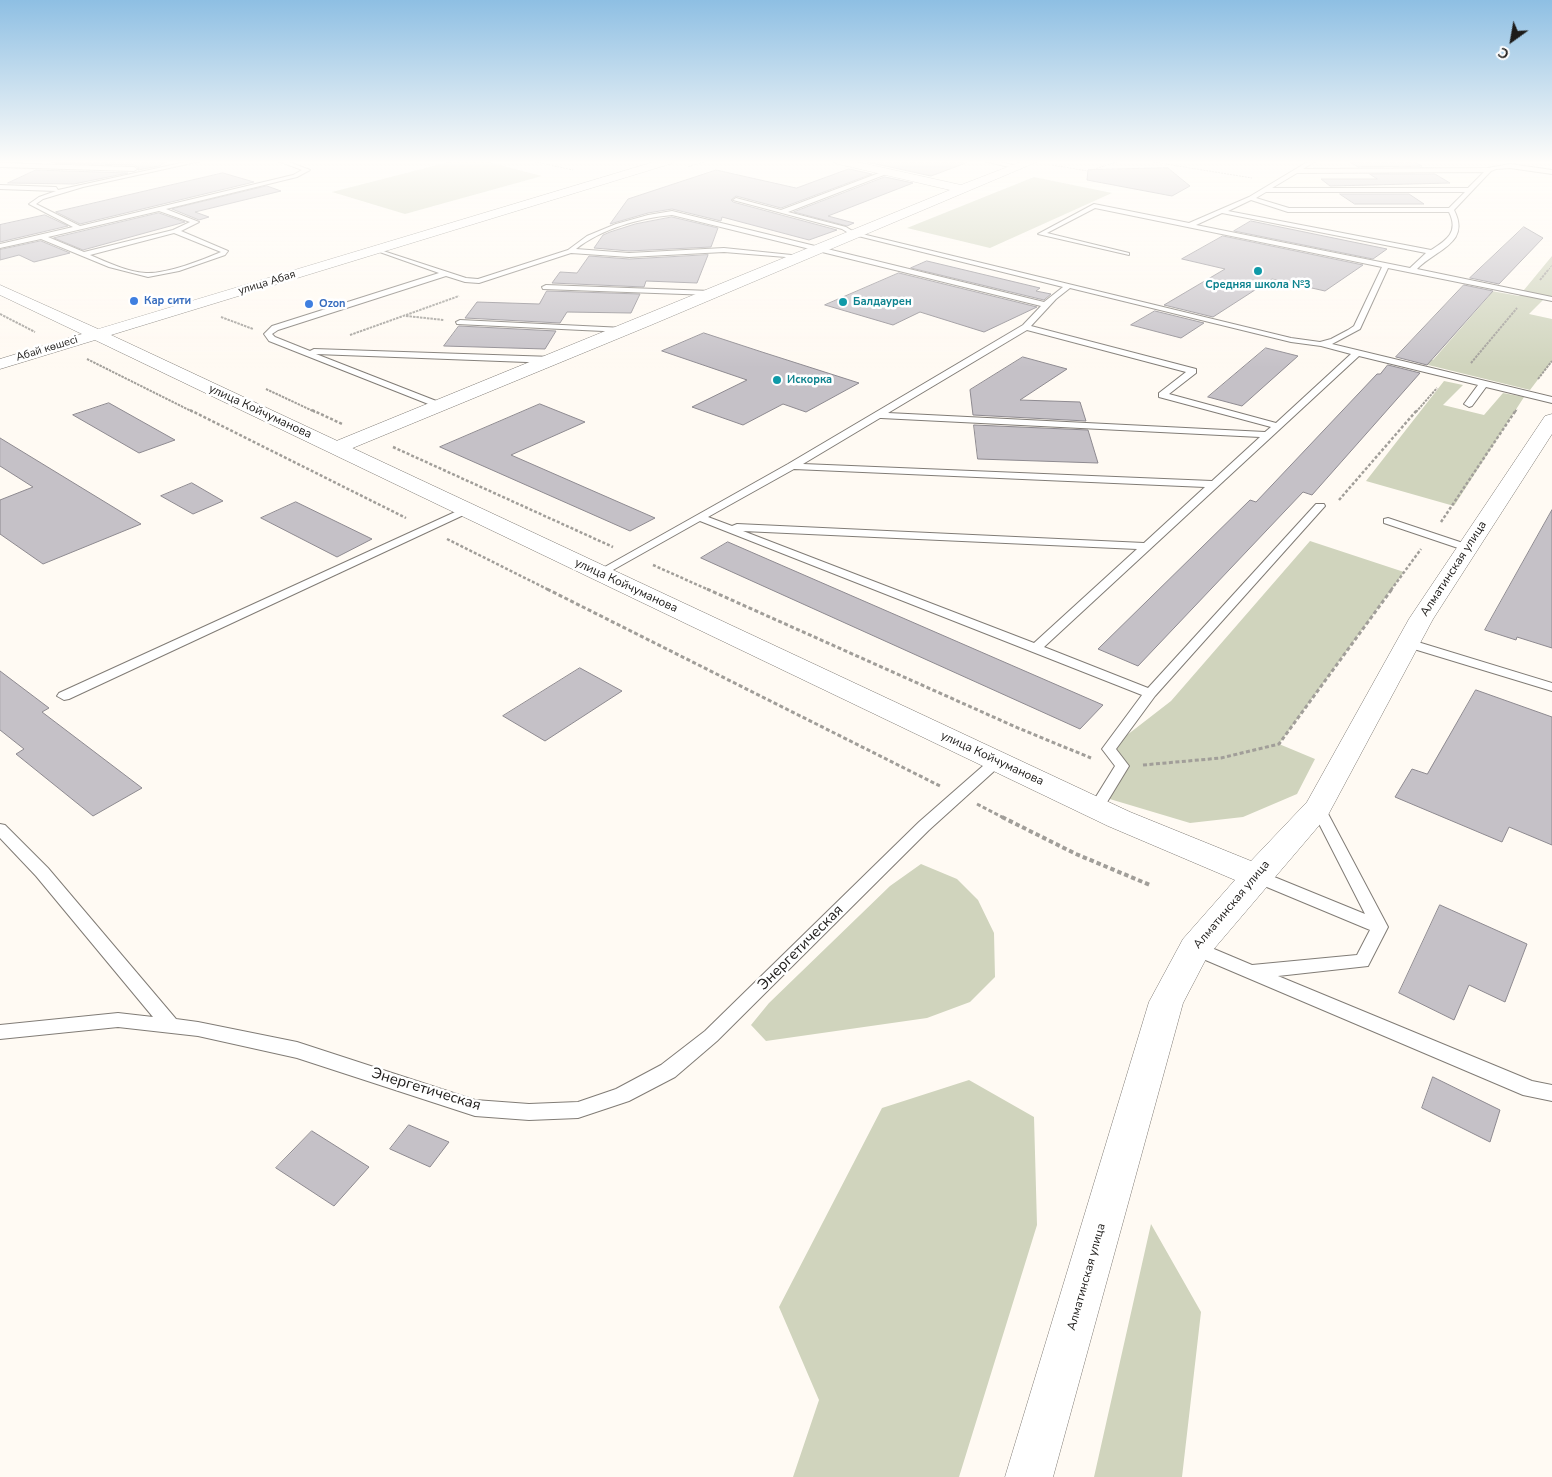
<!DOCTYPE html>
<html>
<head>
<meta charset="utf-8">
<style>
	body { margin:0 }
	#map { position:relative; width:1552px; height:1477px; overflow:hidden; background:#fffaf3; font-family:"Nunito Sans",sans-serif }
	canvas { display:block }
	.north { position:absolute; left:1487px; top:15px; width:50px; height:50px; -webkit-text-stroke:4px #fff; paint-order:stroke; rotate:212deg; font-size:14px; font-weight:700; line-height:20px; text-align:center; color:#1d1b19 }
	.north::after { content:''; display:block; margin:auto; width:18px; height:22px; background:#1d1b19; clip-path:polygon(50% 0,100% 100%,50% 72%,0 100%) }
</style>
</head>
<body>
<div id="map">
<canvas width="1552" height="1477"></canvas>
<div class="north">С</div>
</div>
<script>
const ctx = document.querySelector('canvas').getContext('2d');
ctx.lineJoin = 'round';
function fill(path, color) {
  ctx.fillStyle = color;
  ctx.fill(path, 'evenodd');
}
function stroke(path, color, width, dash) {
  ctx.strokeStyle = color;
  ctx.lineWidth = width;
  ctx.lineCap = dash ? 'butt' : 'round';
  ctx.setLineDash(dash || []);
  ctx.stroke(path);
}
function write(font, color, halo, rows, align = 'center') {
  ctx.font = font + ' "Nunito Sans",sans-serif';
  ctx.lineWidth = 5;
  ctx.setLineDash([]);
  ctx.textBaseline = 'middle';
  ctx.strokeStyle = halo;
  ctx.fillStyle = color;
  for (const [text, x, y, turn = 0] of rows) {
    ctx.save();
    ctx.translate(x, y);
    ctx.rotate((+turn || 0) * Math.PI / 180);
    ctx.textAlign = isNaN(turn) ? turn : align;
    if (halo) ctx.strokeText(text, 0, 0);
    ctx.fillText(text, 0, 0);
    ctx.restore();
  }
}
const green = new Path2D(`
	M 453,161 L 484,161 L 542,176 L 405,214 L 332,192 Z
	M 1034,177 L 1112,193 L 990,248 L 907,228 Z
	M 1552,256 L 1552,299 L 1545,298 L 1529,314 L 1552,319 L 1552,361 L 1530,390 L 1412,361 L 1412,355 L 1433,360 L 1489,296 L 1486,290 L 1519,296 Z
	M 1444,381 L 1463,385 L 1443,405 L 1484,415 L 1503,393 L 1524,397 L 1454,506 L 1366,481 Z
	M 1310,541 L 1404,572 L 1279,744 L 1315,759 L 1297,794 L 1243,817 L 1190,823 L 1103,797 L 1122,766 L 1109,749 L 1171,701 Z
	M 921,864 L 957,879 L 978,900 L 994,933 L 995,977 L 970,1002 L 927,1018 L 766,1041 L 751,1025 L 769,1003 L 890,886 Z
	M 969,1080 L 1034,1117 L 1037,1225 L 959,1477 L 793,1477 L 819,1400 L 779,1307 L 882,1108 Z
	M 1151,1224 L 1201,1312 L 1182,1477 L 1094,1477 Z`);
const building = new Path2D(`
	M 56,161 L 168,161 L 159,166 L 138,170 L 139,168 L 134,165 L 52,163 Z
	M 870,161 L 966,161 L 966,163 L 931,176 L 867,162 Z
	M 1413,161 L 1422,166 L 1358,167 L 1350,162 Z
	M 1168,168 L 1190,186 L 1172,196 L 1087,180 L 1088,170 Z
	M 849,169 L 872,174 L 781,208 L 736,196 L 731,200 L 733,202 L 837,230 L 809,240 L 722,217 L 721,221 L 672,209 L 648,213 L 610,224 L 628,199 L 716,170 L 796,188 Z
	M 36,170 L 128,173 L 74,184 L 8,183 Z
	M 223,173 L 254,182 L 80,224 L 56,212 Z
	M 1370,174 L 1435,174 L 1450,183 L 1330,186 L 1321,179 L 1377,179 Z
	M 885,177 L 913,183 L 828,216 L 854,223 L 847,226 L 794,212 Z
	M 267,186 L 281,191 L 195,212 L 209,217 L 199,220 L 172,209 Z
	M 1340,194 L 1409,194 L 1424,204 L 1355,204 Z
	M 159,213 L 185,222 L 83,250 L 54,238 Z
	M 45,215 L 68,226 L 0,242 L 0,225 Z
	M 672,217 L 718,228 L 711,247 L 629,251 L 594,248 L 603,235 L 610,232 L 635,224 Z
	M 1251,221 L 1387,249 L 1373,259 L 1234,231 Z
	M 1524,227 L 1543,238 L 1499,284 L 1470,278 Z
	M 1223,236 L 1363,265 L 1325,291 L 1272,279 L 1213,317 L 1164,305 L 1225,269 L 1182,259 Z
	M 41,241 L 70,253 L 34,262 L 19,255 L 0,260 L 0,250 Z
	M 708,255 L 697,283 L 646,281 L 644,287 L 552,283 L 560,272 L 577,273 L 589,256 L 629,259 Z
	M 927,261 L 1040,288 L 1036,291 L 1051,294 L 1044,300 L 911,268 Z
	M 899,273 L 1037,307 L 984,332 L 920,312 L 893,325 L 825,305 Z
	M 1464,285 L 1493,291 L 1427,365 L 1396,357 Z
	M 547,291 L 640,294 L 631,313 L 567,312 L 560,323 L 465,318 L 477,302 L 539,304 Z
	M 1155,311 L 1204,323 L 1181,338 L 1131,325 Z
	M 459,326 L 556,331 L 545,349 L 444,346 Z
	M 704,333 L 762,352 L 859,383 L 806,412 L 783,404 L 743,425 L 692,407 L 747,380 L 662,351 Z
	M 1266,348 L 1298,356 L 1242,406 L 1208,397 Z
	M 1023,357 L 1067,369 L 1020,400 L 1080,402 L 1086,421 L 973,415 L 970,390 Z
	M 1388,365 L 1420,373 L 1312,495 L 1303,492 L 1138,666 L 1098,649 L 1250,500 L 1256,502 L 1377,374 L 1380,374 Z
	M 109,403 L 175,440 L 139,453 L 73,415 Z
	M 540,404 L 585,422 L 511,455 L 655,518 L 630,531 L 440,447 Z
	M 974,425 L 1088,430 L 1098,463 L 978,459 Z
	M 0,438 L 141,524 L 43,564 L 0,534 L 0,500 L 33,487 L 0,466 Z
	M 192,483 L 223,501 L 193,514 L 161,496 Z
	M 296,502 L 372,539 L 337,557 L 261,518 Z
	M 1552,510 L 1552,648 L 1517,637 L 1516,640 L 1485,630 Z
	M 728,542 L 1103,705 L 1080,729 L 701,558 Z
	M 580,668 L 622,691 L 545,741 L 503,716 Z
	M 0,671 L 49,708 L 42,712 L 142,788 L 93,816 L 16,754 L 24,749 L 0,730 Z
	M 1476,690 L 1552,717 L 1552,845 L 1509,827 L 1502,842 L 1395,797 L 1412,769 L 1427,774 Z
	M 1440,905 L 1527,944 L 1505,1002 L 1469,985 L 1454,1020 L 1399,993 Z
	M 1433,1077 L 1500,1110 L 1490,1142 L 1422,1108 Z
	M 409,1125 L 449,1142 L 430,1167 L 390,1149 Z
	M 312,1131 L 369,1167 L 334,1206 L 276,1168 Z`);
const pathFar4 = new Path2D(`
	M 531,161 L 573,170
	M 1147,161 L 1252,178
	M 1052,165 L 1088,171 L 1120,161
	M 688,167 L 706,161
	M 1547,272 L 1552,265`);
const pathFar3 = new Path2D(`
	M 1540,280 L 1548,270
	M 0,314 L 35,332
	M 406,316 L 444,320
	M 221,317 L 253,329
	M 350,335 L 459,296
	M 87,359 L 193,412
	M 1471,363 L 1517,308
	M 1538,379 L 1552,361
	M 266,389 L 315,412
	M 1416,412 L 1437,388
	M 1515,412 L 1517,409`);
const pathFar2 = new Path2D(`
	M 190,410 L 406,518
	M 312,410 L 342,424
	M 393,447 L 613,547
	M 1339,500 L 1417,410
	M 1441,522 L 1516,410
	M 447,539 L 549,590
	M 653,565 L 709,590
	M 1391,590 L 1421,549`);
const pathFar1 = new Path2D(`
	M 547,589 L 940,786
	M 707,589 L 1018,728 L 1091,758
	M 1143,765 L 1221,758 L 1279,744 L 1392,589
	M 977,804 L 1004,818`);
const path = new Path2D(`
	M 1002,817 L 1076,854 L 1150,885`);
const service = new Path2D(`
	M 190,161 L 201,161 L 83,187 L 43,199 L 36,204 L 80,226 L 293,175 L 302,170 L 278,161 L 286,161 L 310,170 L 297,177 L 166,209 L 199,222 L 181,231 L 228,251 L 225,255 L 179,271 L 148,277 L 109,267 L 41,239 L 0,248 L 0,244 L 73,227 L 29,204 L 39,197 L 56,191 L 0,189 L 0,185 L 56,187 L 58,190 ZM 159,211 L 190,222 L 173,230 L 84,252 L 48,237 ZM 174,233 L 221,252 C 203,260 166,274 146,273 C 127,272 107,262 90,255 Z
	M 984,161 L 996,161 L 1021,167 L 1018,169 Z
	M 1309,161 L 1316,161 L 1303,169 L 1488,168 L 1510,164 L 1552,170 L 1552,174 L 1510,168 L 1496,169 L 1491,171 L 1454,210 C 1471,243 1437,249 1417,269 L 1552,297 L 1552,301 L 1388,268 L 1360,329 L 1332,344 L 1552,397 L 1552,403 L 1486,387 L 1472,406 L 1469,407 L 1464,404 L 1478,385 L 1359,356 L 1044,647 L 1148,688 L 1316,504 L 1324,504 L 1325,506 L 1155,696 L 1116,749 L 1129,766 L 1101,812 L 1091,812 L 1089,808 L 1115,766 L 1102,749 L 1142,695 L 700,521 L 604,575 L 596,575 L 594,573 L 788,464 L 1023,325 L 1041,306 L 672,215 C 640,218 601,229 576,249 L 629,253 L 724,248 L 801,256 L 798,258 L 724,252 L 629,257 L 571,253 L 479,283 L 465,282 L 446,276 L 278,330 L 272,334 L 275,337 L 310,351 L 314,349 L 553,357 L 557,360 L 553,363 L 316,354 L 444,404 L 444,408 L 441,409 L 269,341 L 264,334 L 272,326 L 439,273 L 374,250 L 374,248 L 466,278 L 478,279 L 568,250 L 587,236 L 616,224 L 648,215 L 672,211 L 1044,302 L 1063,287 L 850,234 L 842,229 L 733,200 L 736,198 L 781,210 L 887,170 L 889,173 L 788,212 L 846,227 L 854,232 L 1291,338 L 1320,342 L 1331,339 L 1348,330 L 1354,326 L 1382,267 L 1095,208 L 1047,233 L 1129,253 L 1129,255 L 1038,234 L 1094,204 L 1189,223 L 1249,197 ZM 1484,172 L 1468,188 L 1272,188 L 1297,173 ZM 1266,192 L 1465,192 L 1449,208 L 1289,208 L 1256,198 ZM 1251,200 L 1288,212 L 1449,212 C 1459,232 1447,240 1431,250 L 1228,211 ZM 1222,213 L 1426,253 L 1410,268 L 1196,225 ZM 1070,288 L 1291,342 L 1321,346 L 1351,354 L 1276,423 L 1169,394 L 1196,373 L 1196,369 L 1031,326 L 1056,299 ZM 1027,330 L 1186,372 L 1159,393 L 1159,397 L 1271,427 L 1265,432 L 888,413 ZM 880,418 L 881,418 L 1260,437 L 1212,481 L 803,464 ZM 794,469 L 1205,487 L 1144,543 L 737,524 L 732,526 L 708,517 ZM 743,531 L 1137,549 L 1034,643 Z
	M 0,163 L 134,167 L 137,169 L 134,171 L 0,167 Z
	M 546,285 L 711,291 L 715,293 L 711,295 L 543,289 L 542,287 Z
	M 460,320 L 624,328 L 628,330 L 624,332 L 457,324 L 456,322 Z
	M 466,507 L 470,508 L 470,512 L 69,699 L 64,700 L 57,696 L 59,693 Z
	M 1388,518 L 1472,546 L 1474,548 L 1472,550 L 1464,550 L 1384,523 L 1384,519 Z
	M 1408,639 L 1552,683 L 1552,691 L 1404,646 L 1402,643 L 1404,640 Z
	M 997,756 L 1002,758 L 1004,761 L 1002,764 L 929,830 L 717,1041 L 675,1077 L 629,1101 L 578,1118 L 529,1120 L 475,1116 L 297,1058 L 198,1036 L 118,1027 L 0,1039 L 0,1025 L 118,1013 L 153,1017 L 36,876 L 0,838 L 0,824 L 5,825 L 48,868 L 176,1019 L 198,1022 L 297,1042 L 475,1100 L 529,1104 L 578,1102 L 616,1089 L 661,1065 L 705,1031 L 919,822 L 992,758 Z
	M 1318,803 L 1323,804 L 1325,808 L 1388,927 L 1368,966 L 1278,976 L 1532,1081 L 1552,1085 L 1552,1101 L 1523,1095 L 1189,953 L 1187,948 L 1189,943 L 1195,941 L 1252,965 L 1357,955 L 1370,930 L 1250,880 L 1248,876 L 1250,872 L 1262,872 L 1365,914 L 1311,808 L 1313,804 Z`);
const minor = new Path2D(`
	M 832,161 L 853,161 L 961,185 L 1023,161 L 1039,161 L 651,325 L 343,452 L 329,452 L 326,448 L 329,444 L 950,190 L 838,164 Z`);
const tertiary = new Path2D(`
	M 657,161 L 675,161 L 673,163 L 111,335 L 1130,812 L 1251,861 L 1307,802 L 1409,619 L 1545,416 L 1552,414 L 1552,434 L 1433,619 L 1328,815 L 1207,957 L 1183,1003 L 1053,1477 L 1005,1477 L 1149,1002 L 1183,939 L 1235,880 L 1108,826 L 95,340 L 0,369 L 0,359 L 82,334 L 0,295 L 0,285 L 98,329 Z`);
const markers = [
	[1258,271,5,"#0f9aa8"],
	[134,301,5,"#3f7fe0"],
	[843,302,5,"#0f9aa8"],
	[309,304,5,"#3f7fe0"],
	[777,380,5,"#0f9aa8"]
];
const farStreetnames = [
	["улица Абая",267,283,-17],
	["Абай көшесі",47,349,-17]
];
const farCulturenames = [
	["Средняя школа №3",1258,285,"center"],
	["Балдаурен",853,302],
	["Искоркa",787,380]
];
const farShopnames = [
	["Кар сити",144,301],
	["Ozon",319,304]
];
const streetNames = [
	["улица Койчуманова",260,412,25],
	["Алматинская улица",1454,569,-57],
	["улица Койчуманова",626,586,25],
	["улица Койчуманова",992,759,25],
	["Алматинская улица",1232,905,-50],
	["Алматинская улица",1087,1277,-74]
];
const nearStreetnames = [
	["Энергетическая",801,948,-45],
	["Энергетическая",426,1090,17]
];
fill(green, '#d0d4bd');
fill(building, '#c5c1c7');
stroke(building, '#8e8a90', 1);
stroke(service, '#817c76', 2);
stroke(minor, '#817c76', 1);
stroke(tertiary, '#817c76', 1);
stroke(pathFar4, '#a19e99', 1, [2, 1]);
stroke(pathFar3, '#a19e99', 2, [2.5, 1]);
stroke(pathFar2, '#a19e99', 2.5, [3, 2]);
stroke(pathFar1, '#a19e99', 3, [4, 2.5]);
stroke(path, '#a19e99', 4, [4.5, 3]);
fill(service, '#fff');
fill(minor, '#fff');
fill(tertiary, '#fff');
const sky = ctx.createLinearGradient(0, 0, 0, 368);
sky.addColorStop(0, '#8ebfe3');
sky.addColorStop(0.44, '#fffdfa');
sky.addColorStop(1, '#fffdfa00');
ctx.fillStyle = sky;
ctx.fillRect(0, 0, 1552, 368);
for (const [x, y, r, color] of markers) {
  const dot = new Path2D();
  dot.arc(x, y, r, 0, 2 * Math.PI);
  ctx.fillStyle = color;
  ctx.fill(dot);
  stroke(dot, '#fff', 2);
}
write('11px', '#1d1b19', '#fff', farStreetnames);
write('bold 11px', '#0d838f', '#fff', farCulturenames, 'left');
write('bold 11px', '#366cbe', '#fff', farShopnames, 'left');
write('12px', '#1d1b19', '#fff', streetNames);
write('15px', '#1d1b19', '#fff', nearStreetnames);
</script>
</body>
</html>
